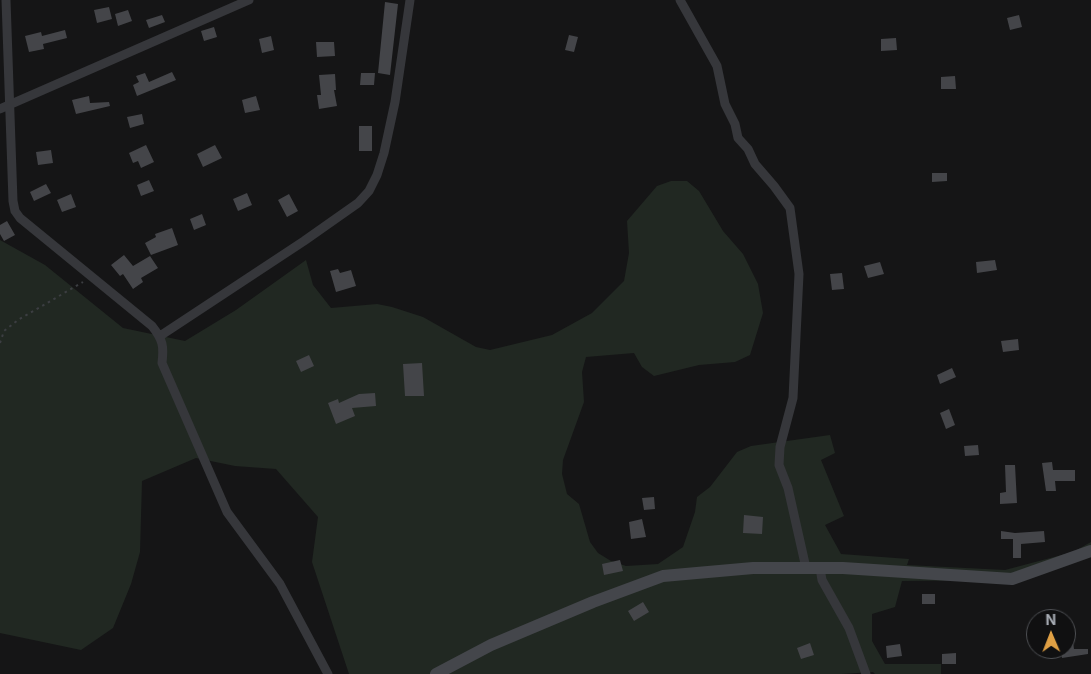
<!DOCTYPE html>
<html>
<head>
<meta charset="utf-8">
<style>
	body { margin:0 }
	#map { position:relative; width:1091px; height:674px; overflow:hidden; background:#151516; font-family:Inter,sans-serif }
	canvas { display:block }
	.north { position:absolute; left:1026px; top:609px; width:50px; height:50px; box-sizing:border-box; background:#101011; border:1px solid #4d4f53; border-radius:50%; rotate:359deg; font-size:14px; font-weight:700; line-height:20px; text-align:center; color:#a8adb5 }
	.north::after { content:''; display:block; margin:auto; width:18px; height:22px; background:#e0a044; clip-path:polygon(50% 0,100% 100%,50% 72%,0 100%) }
</style>
</head>
<body>
<div id="map">
<canvas width="1091" height="674"></canvas>
<div class="north">N</div>
</div>
<script>
const ctx = document.querySelector('canvas').getContext('2d');
ctx.lineJoin = 'round';
function fill(path, color) {
  ctx.fillStyle = color;
  ctx.fill(path, 'evenodd');
}
function stroke(path, color, width, dash) {
  ctx.strokeStyle = color;
  ctx.lineWidth = width;
  ctx.lineCap = dash ? 'butt' : 'round';
  ctx.setLineDash(dash || []);
  ctx.stroke(path);
}
const green = new Path2D(`
	M 671,181 L 687,181 L 699,191 L 723,231 L 743,254 L 758,284 L 763,313 L 750,355 L 735,362 L 699,365 L 654,376 L 642,367 L 634,353 L 586,357 L 582,372 L 584,402 L 563,460 L 562,474 L 567,494 L 579,504 L 590,542 L 598,553 L 611,561 L 626,566 L 658,564 L 683,547 L 695,512 L 697,497 L 710,487 L 737,452 L 751,446 L 830,435 L 835,453 L 821,460 L 844,516 L 825,525 L 841,554 L 909,559 L 907,565 L 1005,570 L 1073,552 L 1091,542 L 1091,551 L 1013,580 L 902,581 L 895,607 L 872,614 L 872,641 L 885,664 L 941,664 L 941,674 L 875,674 L 873,672 L 842,674 L 349,674 L 312,562 L 318,517 L 276,469 L 235,466 L 196,458 L 142,481 L 140,552 L 131,584 L 113,628 L 81,650 L 0,633 L 0,240 L 45,265 L 123,328 L 185,341 L 236,310 L 306,260 L 313,285 L 331,308 L 377,304 L 392,307 L 423,317 L 476,347 L 490,350 L 552,335 L 592,313 L 624,281 L 629,253 L 627,221 L 657,186 Z`);
const building = new Path2D(`
	M 385,2 L 398,4 L 390,75 L 378,73 Z
	M 109,7 L 112,19 L 97,23 L 94,10 Z
	M 128,10 L 132,21 L 118,26 L 115,14 Z
	M 162,15 L 165,22 L 149,28 L 146,20 Z
	M 1019,15 L 1022,27 L 1010,30 L 1007,18 Z
	M 214,27 L 217,37 L 204,41 L 201,31 Z
	M 65,30 L 67,38 L 43,44 L 44,49 L 29,52 L 25,36 L 41,32 L 42,36 Z
	M 569,35 L 578,37 L 574,52 L 565,50 Z
	M 271,36 L 274,50 L 262,53 L 259,39 Z
	M 896,38 L 897,50 L 881,51 L 881,39 Z
	M 316,42 L 334,42 L 335,56 L 317,57 Z
	M 172,72 L 176,80 L 137,96 L 133,85 L 139,82 L 136,76 L 145,73 L 149,82 Z
	M 361,73 L 375,73 L 374,85 L 360,85 Z
	M 335,74 L 336,90 L 334,90 L 337,106 L 319,109 L 317,95 L 321,95 L 319,75 Z
	M 955,76 L 956,89 L 941,89 L 941,77 Z
	M 89,96 L 90,103 L 109,102 L 110,106 L 76,114 L 72,100 Z
	M 256,96 L 260,110 L 245,113 L 242,100 Z
	M 142,114 L 144,124 L 130,128 L 127,117 Z
	M 359,126 L 372,126 L 372,151 L 359,151 Z
	M 146,145 L 154,162 L 141,168 L 138,161 L 133,163 L 129,153 Z
	M 215,145 L 222,158 L 203,167 L 197,154 Z
	M 51,150 L 53,163 L 38,165 L 36,152 Z
	M 932,173 L 947,173 L 947,181 L 932,182 Z
	M 149,180 L 154,191 L 141,196 L 137,185 Z
	M 46,184 L 51,193 L 34,201 L 30,192 Z
	M 247,193 L 252,205 L 238,211 L 233,199 Z
	M 71,194 L 76,207 L 62,212 L 57,200 Z
	M 289,194 L 298,211 L 287,217 L 278,200 Z
	M 202,214 L 206,225 L 194,230 L 190,219 Z
	M 7,221 L 15,235 L 4,241 L 0,234 L 0,225 Z
	M 172,228 L 178,245 L 151,255 L 145,243 L 156,237 L 155,234 Z
	M 124,255 L 133,266 L 150,256 L 158,268 L 141,278 L 143,282 L 133,289 L 123,274 L 120,276 L 111,265 Z
	M 995,260 L 997,270 L 977,273 L 976,262 Z
	M 880,262 L 884,274 L 868,278 L 864,266 Z
	M 338,269 L 340,273 L 351,270 L 356,286 L 336,292 L 330,271 Z
	M 842,273 L 844,289 L 832,290 L 830,274 Z
	M 1018,339 L 1019,350 L 1003,352 L 1001,341 Z
	M 309,355 L 314,366 L 301,372 L 296,361 Z
	M 422,363 L 424,396 L 405,396 L 403,364 Z
	M 952,368 L 956,377 L 940,384 L 937,375 Z
	M 375,393 L 376,406 L 352,408 L 355,416 L 336,424 L 328,403 L 338,399 L 339,403 L 359,394 Z
	M 949,409 L 955,425 L 946,429 L 940,413 Z
	M 978,445 L 979,455 L 965,456 L 964,446 Z
	M 1052,462 L 1053,470 L 1075,470 L 1075,481 L 1055,481 L 1056,491 L 1046,491 L 1042,463 Z
	M 1005,465 L 1015,465 L 1017,503 L 1000,504 L 1000,493 L 1006,492 Z
	M 654,497 L 655,509 L 644,510 L 642,498 Z
	M 744,515 L 763,517 L 762,534 L 743,533 Z
	M 642,519 L 646,537 L 631,539 L 629,522 Z
	M 1001,531 L 1015,533 L 1044,531 L 1045,542 L 1021,544 L 1021,558 L 1013,558 L 1013,539 L 1001,539 Z
	M 620,560 L 623,571 L 604,575 L 602,564 Z
	M 922,594 L 935,594 L 935,604 L 922,604 Z
	M 643,602 L 649,612 L 634,621 L 628,611 Z
	M 1066,630 L 1071,630 L 1074,649 L 1088,649 L 1088,654 L 1062,658 L 1061,649 L 1066,649 Z
	M 810,643 L 814,655 L 801,659 L 797,648 Z
	M 900,644 L 902,656 L 887,658 L 886,646 Z
	M 956,653 L 956,664 L 942,664 L 942,654 Z`);
const path = new Path2D(`
	M 0,343 L 4,331 L 18,320 L 83,282`);
const street = new Path2D(`
	M 6,0 L 13,201 L 15,211 L 20,218 L 152,326 C 163,340 164,346 162,363 L 227,512 L 280,584 L 328,674
	M 680,0 L 717,66 L 725,104 L 735,124 L 738,138 L 748,149 L 755,164 L 774,186 L 790,208 L 799,274 L 793,398 L 780,447 L 779,465 L 788,488 L 806,568
	M 0,109 L 249,0
	M 160,336 L 304,241 L 358,203 L 369,191 L 377,175 L 384,153 L 395,102 L 410,0
	M 820,568 L 822,580 L 849,628 L 866,674`);
const secondary = new Path2D(`
	M 436,674 L 491,645 L 593,602 L 663,576 L 753,568 L 843,568 L 1012,579 L 1091,551`);
fill(green, '#212822');
fill(building, '#444549');
stroke(path, '#3c3e42', 2, [2.5, 4]);
stroke(street, '#36373b', 9);
stroke(secondary, '#44464b', 12);
</script>
</body>
</html>
